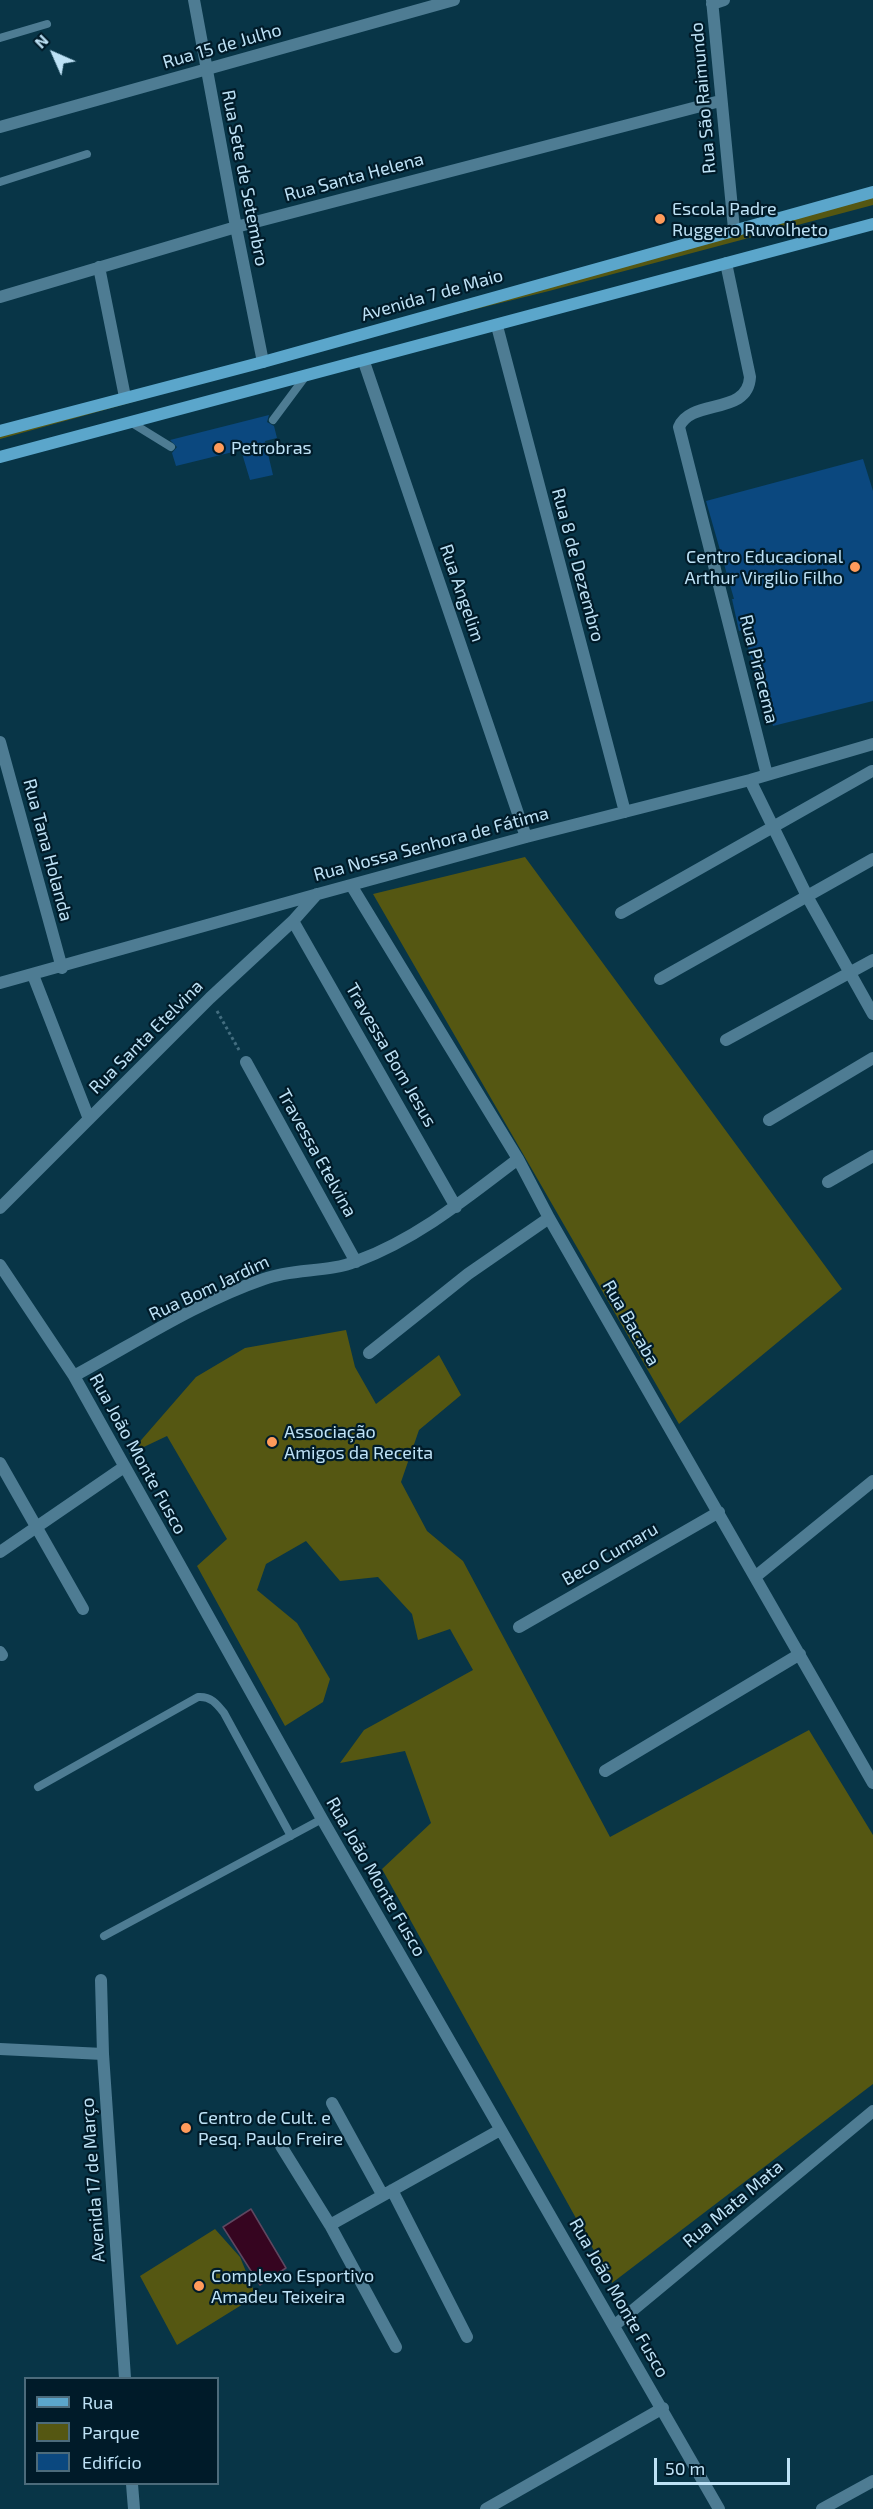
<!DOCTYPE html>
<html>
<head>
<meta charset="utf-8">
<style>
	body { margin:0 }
	#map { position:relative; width:873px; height:2509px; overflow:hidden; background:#083547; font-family:"Exo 2",sans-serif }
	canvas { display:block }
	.legend { position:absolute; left:24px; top:2377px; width:195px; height:108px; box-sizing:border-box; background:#001b29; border:2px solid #4c6b7b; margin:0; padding:8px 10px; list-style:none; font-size:18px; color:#bee2f6 }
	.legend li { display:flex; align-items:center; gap:12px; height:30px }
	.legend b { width:30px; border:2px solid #4c6b7b }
	.north { position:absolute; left:24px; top:24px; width:60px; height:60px; -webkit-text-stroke:4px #001b29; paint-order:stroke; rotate:315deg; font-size:16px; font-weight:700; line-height:24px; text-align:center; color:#bee2f6 }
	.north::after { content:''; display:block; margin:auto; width:21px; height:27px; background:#bee2f6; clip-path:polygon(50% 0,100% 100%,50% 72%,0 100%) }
	.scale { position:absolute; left:654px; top:2458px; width:136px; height:27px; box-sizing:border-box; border:3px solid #bee2f6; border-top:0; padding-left:8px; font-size:18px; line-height:21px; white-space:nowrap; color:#bee2f6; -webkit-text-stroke:4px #001b29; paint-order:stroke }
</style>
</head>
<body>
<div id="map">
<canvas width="873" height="2509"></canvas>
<ul class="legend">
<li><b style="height:8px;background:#5ba6cb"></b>Rua</li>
<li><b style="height:16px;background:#555712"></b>Parque</li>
<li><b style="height:16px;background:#0b487f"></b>Edifício</li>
</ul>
<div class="north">N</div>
<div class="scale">50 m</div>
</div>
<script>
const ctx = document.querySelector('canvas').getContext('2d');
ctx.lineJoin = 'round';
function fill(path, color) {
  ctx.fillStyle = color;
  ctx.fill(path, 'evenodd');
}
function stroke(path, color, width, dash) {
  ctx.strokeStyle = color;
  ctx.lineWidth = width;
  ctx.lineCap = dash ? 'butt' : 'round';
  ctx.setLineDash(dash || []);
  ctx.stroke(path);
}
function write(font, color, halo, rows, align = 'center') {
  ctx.font = font + ' "Exo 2",sans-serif';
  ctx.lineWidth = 4.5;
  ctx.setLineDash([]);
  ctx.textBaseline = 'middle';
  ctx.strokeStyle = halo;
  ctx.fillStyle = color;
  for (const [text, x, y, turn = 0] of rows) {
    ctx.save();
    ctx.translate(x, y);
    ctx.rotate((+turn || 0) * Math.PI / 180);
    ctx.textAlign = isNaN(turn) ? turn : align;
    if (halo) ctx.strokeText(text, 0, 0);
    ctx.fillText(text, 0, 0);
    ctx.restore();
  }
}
const green = new Path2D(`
	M 873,192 L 873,205 L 549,291 L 399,328 L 0,439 L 0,429 Z
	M 525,857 L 842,1289 L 679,1424 L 373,894 Z
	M 346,1330 L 355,1367 L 376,1404 L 439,1355 L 461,1395 L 419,1430 L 401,1482 L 427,1531 L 463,1561 L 610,1837 L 809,1730 L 873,1835 L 873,2084 L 612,2283 L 382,1869 L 431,1823 L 405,1751 L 340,1763 L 364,1730 L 473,1670 L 450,1629 L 418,1640 L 412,1614 L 378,1577 L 340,1581 L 306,1541 L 266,1564 L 257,1590 L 297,1623 L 330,1679 L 323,1702 L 285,1726 L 197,1566 L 227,1539 L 167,1436 L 129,1454 L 196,1377 L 245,1348 Z
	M 215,2229 L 240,2257 L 256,2296 L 177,2345 L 140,2276 Z`);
const water = new Path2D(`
	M 251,2209 L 286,2268 L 260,2285 L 223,2227 Z`);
const building = new Path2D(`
	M 269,415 L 267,422 L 274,426 L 277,438 L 265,441 L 273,475 L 250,480 L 241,450 L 176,466 L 172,453 L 177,447 L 170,440 Z
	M 863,459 L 873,491 L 873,701 L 773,726 L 763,678 L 757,680 L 743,630 L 739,631 L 732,599 L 734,599 L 706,501 Z`);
const path = new Path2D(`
	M 217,1011 L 239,1050`);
const lane = new Path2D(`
	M 0,38 L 47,24
	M 0,182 L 87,154
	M 273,420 L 305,377
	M 132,423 L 171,447
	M 38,1787 L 198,1697 C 211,1696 217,1704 224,1713 L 291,1836
	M 104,1936 L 322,1819`);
const street = new Path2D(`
	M 194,0 L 236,227 L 263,362
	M 712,0 L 734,229
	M 712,4 L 724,0
	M 0,127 L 454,0
	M 726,263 L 750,377 C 748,416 691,398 679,427 L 767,775
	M 99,267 L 125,397
	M 0,297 L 236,227 L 720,101
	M 497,326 L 625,812
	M 364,362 L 526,837
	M 0,742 L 62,968
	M 750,780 L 808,898 L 873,1014
	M 351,885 L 518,1159 L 549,1218 L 873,1783
	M 621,913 L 872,771
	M 293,921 L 456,1207
	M 33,975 L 89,1119
	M 660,979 L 873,859
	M 0,983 L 318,894 L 526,837 L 750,780 L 873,744
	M 726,1040 L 873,960
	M 246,1062 L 356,1262
	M 769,1120 L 873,1058
	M 828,1182 L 873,1156
	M 0,1208 L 210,998 L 293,921 L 317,894
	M 0,1265 L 74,1376 L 322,1819 L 719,2509
	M 369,1353 L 468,1274 L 549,1218
	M 74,1376 C 135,1343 197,1302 264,1279 C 294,1268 328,1273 357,1261 C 417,1239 468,1197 518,1159
	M 0,1463 L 83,1609
	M 0,1552 L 124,1467
	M 755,1577 L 873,1481
	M 519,1627 L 719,1512
	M 0,1652 L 2,1655
	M 605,1771 L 800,1654
	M 101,1980 L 103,2054 L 125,2378
	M 0,2049 L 103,2054
	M 332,2103 L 382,2194
	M 281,2146 L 330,2225 L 396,2347
	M 392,2190 L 467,2337
	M 330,2225 L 500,2130
	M 615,2325 L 873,2111
	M 132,2484 L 134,2509
	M 486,2509 L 663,2408
	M 822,2509 L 873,2481`);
const secondary = new Path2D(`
	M 0,431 L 263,362 L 873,192
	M 0,457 L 873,224`);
const markers = [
	[660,219,6,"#ff9b5b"],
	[219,448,6,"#ff9b5b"],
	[855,567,6,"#ff9b5b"],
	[272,1442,6,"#ff9b5b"],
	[186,2128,6,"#ff9b5b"],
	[199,2286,6,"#ff9b5b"]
];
const streetNames = [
	["Rua 15 de Julho",222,46,-16],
	["Rua São Raimundo",703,98,-95],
	["Rua Santa Helena",354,177,-15],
	["Rua Sete de Setembro",245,178,79],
	["Avenida 7 de Maio",432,295,-16],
	["Rua 8 de Dezembro",578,565,75],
	["Rua Angelim",462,593,71],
	["Rua Piracema",759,669,76],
	["Rua Nossa Senhora de Fátima",431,844,-15],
	["Rua Tana Holanda",48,850,75],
	["Rua Santa Etelvina",146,1037,-45],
	["Travessa Bom Jesus",391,1055,60],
	["Travessa Etelvina",317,1153,61],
	["Rua Bom Jardim",209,1288,-25],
	["Rua Bacaba",631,1323,60],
	["Rua João Monte Fusco",138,1454,61],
	["Beco Cumaru",610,1554,-30],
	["Rua João Monte Fusco",376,1877,60],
	["Avenida 17 de Março",93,2180,-94],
	["Rua Mata Mata",733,2204,-40],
	["Rua João Monte Fusco",619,2298,60]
];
const poiNames = [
	["Escola Padre",672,209],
	["Ruggero Ruvolheto",672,230],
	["Petrobras",231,448],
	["Centro Educacional",843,557,"right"],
	["Arthur Virgilio Filho",843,578,"right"],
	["Associação",284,1432],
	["Amigos da Receita",284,1453],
	["Centro de Cult. e",198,2118],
	["Pesq. Paulo Freire",198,2139],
	["Complexo Esportivo",211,2276],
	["Amadeu Teixeira",211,2297]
];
fill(green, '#555712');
fill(water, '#360520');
stroke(water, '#5f4760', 1.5);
fill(building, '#0b487f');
stroke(path, '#436d7f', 3, [3, 3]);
stroke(lane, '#4e7c93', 8);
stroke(street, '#4e7c93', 12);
stroke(secondary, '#5ba6cb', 12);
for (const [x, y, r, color] of markers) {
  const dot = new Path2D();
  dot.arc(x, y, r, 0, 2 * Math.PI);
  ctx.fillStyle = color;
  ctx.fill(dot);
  stroke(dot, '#001b29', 2);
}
write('18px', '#bee2f6', '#001b29', streetNames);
write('18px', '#bee2f6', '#001b29', poiNames, 'left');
</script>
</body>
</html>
